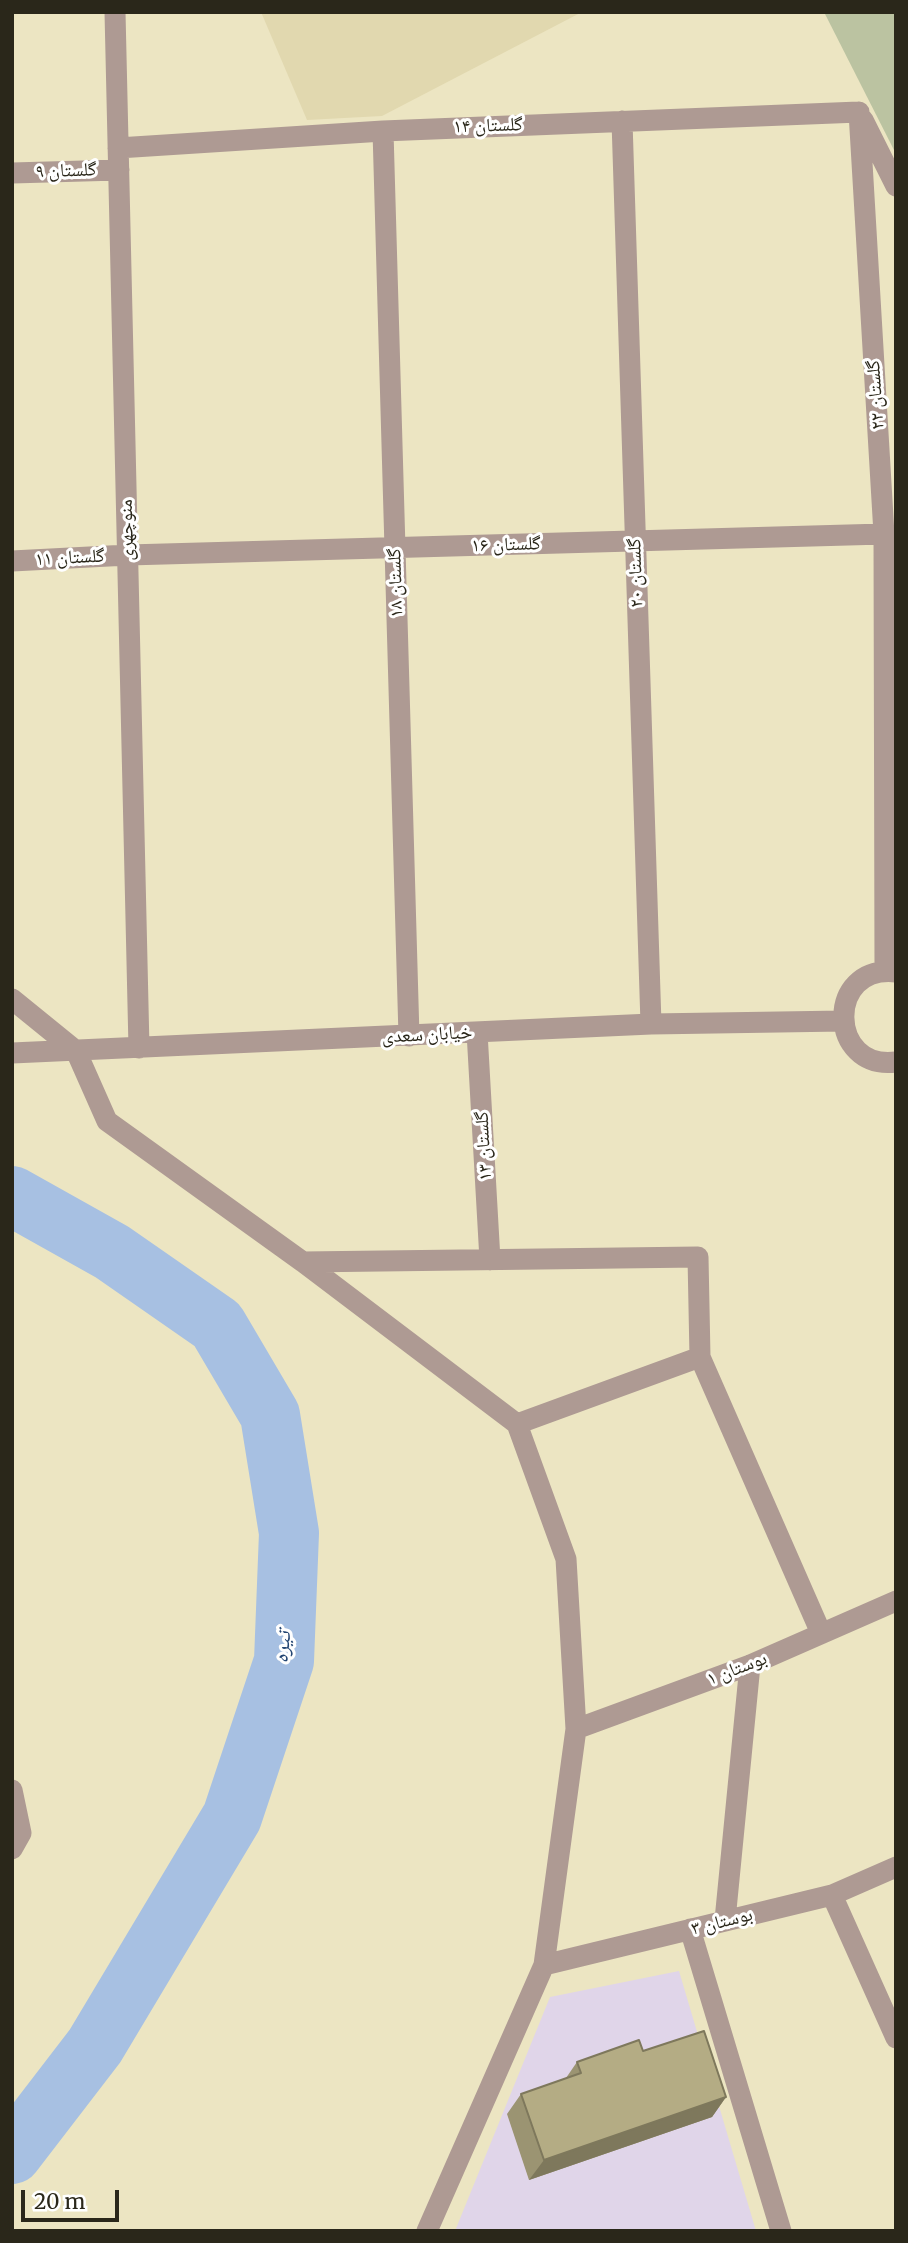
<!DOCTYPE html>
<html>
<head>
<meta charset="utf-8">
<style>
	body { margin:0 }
	#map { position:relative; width:908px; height:2243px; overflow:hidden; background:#ece5c2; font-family:Merriweather,serif }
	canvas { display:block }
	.frame { position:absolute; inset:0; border:14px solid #2a271a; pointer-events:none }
	.scale { position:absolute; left:21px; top:2190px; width:98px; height:32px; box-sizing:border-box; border:4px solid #2a271a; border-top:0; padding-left:9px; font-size:21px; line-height:24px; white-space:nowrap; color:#2a271a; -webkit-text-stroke:5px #fff; paint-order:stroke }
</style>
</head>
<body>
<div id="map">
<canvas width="908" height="2243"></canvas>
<div class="frame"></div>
<div class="scale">20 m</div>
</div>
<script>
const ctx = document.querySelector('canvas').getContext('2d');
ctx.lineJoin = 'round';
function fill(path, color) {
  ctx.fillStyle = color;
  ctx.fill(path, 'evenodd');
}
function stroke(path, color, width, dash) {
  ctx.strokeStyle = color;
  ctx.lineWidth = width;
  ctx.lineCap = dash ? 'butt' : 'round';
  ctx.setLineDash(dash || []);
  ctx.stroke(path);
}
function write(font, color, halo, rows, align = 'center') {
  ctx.font = font + ' Merriweather,"Noto Naskh Arabic",serif';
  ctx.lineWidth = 6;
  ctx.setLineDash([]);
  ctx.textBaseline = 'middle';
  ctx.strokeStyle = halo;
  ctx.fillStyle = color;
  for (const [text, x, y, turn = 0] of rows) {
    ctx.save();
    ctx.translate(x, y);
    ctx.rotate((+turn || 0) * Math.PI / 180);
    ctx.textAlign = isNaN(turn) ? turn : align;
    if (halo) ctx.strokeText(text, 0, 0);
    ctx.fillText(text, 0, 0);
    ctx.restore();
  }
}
const built = new Path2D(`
	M 261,12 L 582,12 L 382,116 L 307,120 Z`);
const education = new Path2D(`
	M 679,1971 L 756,2231 L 455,2231 L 550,1997 Z`);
const green = new Path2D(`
	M 824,12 L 896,12 L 896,154 Z`);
const river = new Path2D(`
	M 12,1196 L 112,1252 L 217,1325 L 270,1415 L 289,1533 L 284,1661 L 232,1817 L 95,2046 L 12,2154`);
const minor = new Path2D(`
	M 115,12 L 139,1048
	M 859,112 L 884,534 L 885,971
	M 863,120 L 896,186
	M 622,121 L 651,1024
	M 383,131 L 409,1036
	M 118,148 L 383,131 L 859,112
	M 12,173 L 119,170
	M 12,561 L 128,555 L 884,534
	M 896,972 C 825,964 828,1071 896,1062
	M 12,999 L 76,1051 L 107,1121 L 303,1262 L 517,1424 L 566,1559 L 576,1729 L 544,1965 L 427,2231
	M 477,1032 L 490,1260
	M 12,1053 L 651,1024 L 843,1021
	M 303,1262 L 698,1257 L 700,1357 L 821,1633
	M 517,1424 L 700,1357
	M 576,1729 L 750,1665 L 896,1601
	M 12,1790 L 21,1833 L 12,1849
	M 832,1895 L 896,2038
	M 725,1920 L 750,1665
	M 690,1929 L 781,2231
	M 544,1965 L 832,1895 L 896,1867`);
const wall = new Path2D(`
	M 643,2051 L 726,2097 L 712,2117 L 529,2180 L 507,2114 L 521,2094 L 566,2078 L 577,2062 Z`);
const shadedWall = new Path2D(`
	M 726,2097 L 712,2117 L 529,2180 L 544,2160 Z`);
const building = new Path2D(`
	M 704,2031 L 726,2097 L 544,2160 L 521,2094 L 581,2073 L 577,2062 L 639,2040 L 643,2051 Z`);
const streetNames = [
	["گلستان ۱۴",488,126,-2],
	["گلستان ۹",66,171,-2],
	["گلستان ۲۲",876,395,-94],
	["منوچهری",127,530,-91],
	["گلستان ۱۶",506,545,-2],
	["گلستان ۱۱",70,558,-3],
	["گلستان ۲۰",636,573,-92],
	["گلستان ۱۸",396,583,-92],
	["خیابان سعدی",427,1035,-3],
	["گلستان ۱۳",484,1146,-93],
	["بوستان ۱",737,1669,-21],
	["بوستان ۳",722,1922,-14]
];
const waterNames = [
	["تيره",283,1647,-84]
];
fill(built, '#e1d8af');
fill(education, '#e0d5e9');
fill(green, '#bbc3a1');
stroke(river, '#a7c0e2', 60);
stroke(minor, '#ae9a93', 21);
fill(wall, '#9b9472');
fill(shadedWall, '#7e785c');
fill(building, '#b4ac84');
stroke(building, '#7e785c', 2);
write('19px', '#2a271a', '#fff', streetNames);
write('italic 21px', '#244673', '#fff', waterNames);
</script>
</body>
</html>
